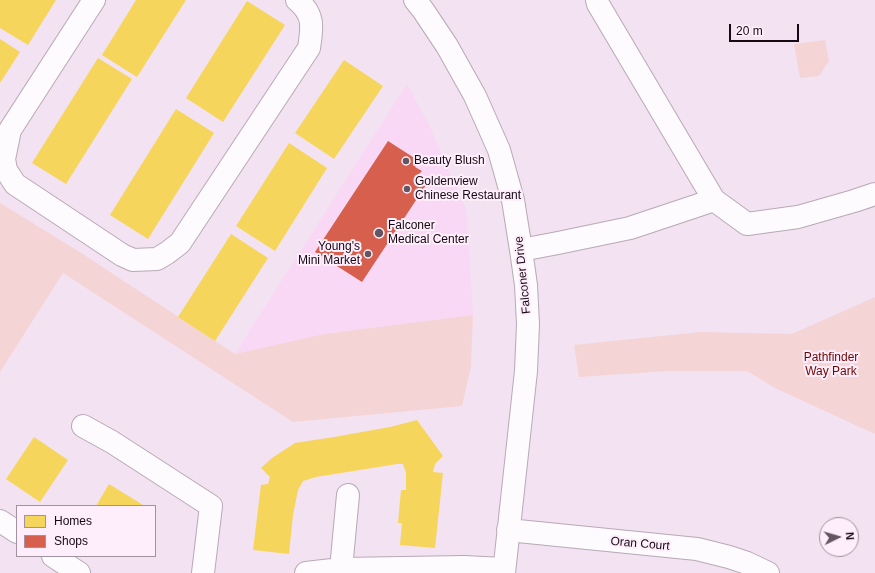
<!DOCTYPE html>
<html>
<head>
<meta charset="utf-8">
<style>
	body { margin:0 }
	#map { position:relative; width:875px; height:573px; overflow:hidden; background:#f3e2f1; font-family:Arial,sans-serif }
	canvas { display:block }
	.legend { position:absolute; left:16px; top:505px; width:140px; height:52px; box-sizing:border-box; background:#feeefb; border:1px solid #a1929f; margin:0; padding:5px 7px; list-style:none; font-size:12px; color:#160914 }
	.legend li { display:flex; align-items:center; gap:8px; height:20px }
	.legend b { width:20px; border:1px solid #a1929f }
	.north { position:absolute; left:819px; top:517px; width:40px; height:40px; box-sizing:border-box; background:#feeefb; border:1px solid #a1929f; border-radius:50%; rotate:85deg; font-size:11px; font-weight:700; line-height:16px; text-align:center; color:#160914 }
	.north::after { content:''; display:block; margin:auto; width:14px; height:18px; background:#635561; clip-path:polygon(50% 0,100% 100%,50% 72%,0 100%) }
	.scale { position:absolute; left:729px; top:24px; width:70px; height:18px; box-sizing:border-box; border:2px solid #160914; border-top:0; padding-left:5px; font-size:12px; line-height:14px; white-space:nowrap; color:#160914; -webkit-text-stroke:3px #feeefb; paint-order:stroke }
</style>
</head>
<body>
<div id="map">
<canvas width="875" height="573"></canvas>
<ul class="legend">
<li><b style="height:11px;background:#f6d55c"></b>Homes</li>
<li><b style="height:11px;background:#d6604d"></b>Shops</li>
</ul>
<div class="north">N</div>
<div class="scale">20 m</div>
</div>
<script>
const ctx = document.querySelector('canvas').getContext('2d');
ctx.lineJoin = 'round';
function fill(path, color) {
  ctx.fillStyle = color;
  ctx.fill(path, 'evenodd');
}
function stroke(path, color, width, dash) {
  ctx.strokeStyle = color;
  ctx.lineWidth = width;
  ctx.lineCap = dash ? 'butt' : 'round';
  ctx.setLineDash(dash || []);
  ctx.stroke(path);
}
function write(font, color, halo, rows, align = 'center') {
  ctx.font = font + ' Arial,sans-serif';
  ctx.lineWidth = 4;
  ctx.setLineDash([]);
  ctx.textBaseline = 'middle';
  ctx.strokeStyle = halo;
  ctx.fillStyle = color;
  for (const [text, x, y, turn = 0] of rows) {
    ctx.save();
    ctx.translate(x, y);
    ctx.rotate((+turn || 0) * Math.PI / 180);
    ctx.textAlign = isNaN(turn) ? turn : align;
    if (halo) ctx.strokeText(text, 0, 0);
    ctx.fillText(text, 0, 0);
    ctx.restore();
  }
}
const built = new Path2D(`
	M 407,84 L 429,125 L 466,210 L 473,315 L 324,334 L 235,354 Z`);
const green = new Path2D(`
	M 825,40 L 829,61 L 819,76 L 800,78 L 794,44 Z
	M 0,203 L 78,251 L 235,354 L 324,334 L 473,315 L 471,366 L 462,406 L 293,422 L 63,273 L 0,372 Z
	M 875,297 L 875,434 L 775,388 L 747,371 L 668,371 L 579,377 L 574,345 L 700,332 L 792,334 Z`);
const homes = new Path2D(`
	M 0,0 L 56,0 L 28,45 L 0,28 Z
	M 136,0 L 186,0 L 137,77 L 102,55 Z
	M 247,1 L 285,25 L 223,122 L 186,98 Z
	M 0,39 L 20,52 L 0,83 Z
	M 98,58 L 132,79 L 66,184 L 32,163 Z
	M 344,60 L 383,86 L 334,159 L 295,133 Z
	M 176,109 L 214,133 L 148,239 L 110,215 Z
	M 289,143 L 327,168 L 275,251 L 236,226 Z
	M 231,234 L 268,258 L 215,341 L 178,317 Z
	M 417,420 L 443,456 L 435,464 L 433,472 L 443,473 L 435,548 L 400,545 L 402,523 L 398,523 L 401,490 L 406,490 L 406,473 L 403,464 L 397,464 L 316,477 L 303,481 L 298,490 L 293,515 L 289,554 L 253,550 L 261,485 L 268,484 L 270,477 L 261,468 L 272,458 L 295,443 L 334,437 L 390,427 Z
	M 34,437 L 68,460 L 40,502 L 6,479 Z
	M 109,484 L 143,505 L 142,506 L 96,506 Z`);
const shops = new Path2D(`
	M 388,141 L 419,161 L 415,167 L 422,171 L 418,175 L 428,182 L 362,282 L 315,252 Z`);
const minor = new Path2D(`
	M 94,0 L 10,130 L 4,159 L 6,170 L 15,184 L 122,255 L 133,260 L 157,259 L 167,253 L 180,243 L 309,48 C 312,28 315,15 297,0
	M 415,0 L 423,10 L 447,46 L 475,96 L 499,150 L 513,200 L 521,250 L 526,285 L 528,324 L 526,371 L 504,573
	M 597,0 L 598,4 L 714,200 L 747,224 L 798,217 L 854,201 L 875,194
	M 521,250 L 558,243 L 630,228 L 714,200
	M 83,426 L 112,442 L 211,506 L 203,573
	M 0,521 L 17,532
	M 508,530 L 697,549 L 729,557 L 747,563 L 768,573
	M 53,556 L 79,573
	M 341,569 L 348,495
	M 306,573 L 341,569 L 464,567 L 504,569`);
const markers = [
	[406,161,4,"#635561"],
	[407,189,4,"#635561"],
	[379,233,5,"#635561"],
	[368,254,4,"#635561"]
];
const poiNames = [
	["Beauty Blush",414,161],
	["Goldenview",415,182],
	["Chinese Restaurant",415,196],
	["Falconer",388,226],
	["Medical Center",388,240],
	["Young's",360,247,"right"],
	["Mini Market",360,261,"right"]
];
const streetNames = [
	["Falconer Drive",523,275,-96],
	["Oran Court",640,544,5]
];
const parkNames = [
	["Pathfinder",831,358],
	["Way Park",831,372]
];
fill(built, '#f8d8f4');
fill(green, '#f5d4d6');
fill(homes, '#f6d55c');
fill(shops, '#d6604d');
stroke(minor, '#b8a9b6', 24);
stroke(minor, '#fdfbfd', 22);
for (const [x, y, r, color] of markers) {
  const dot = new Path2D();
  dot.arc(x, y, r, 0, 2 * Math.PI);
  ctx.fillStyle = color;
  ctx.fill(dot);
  stroke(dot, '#feeefb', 1.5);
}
write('12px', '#160914', '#feeefb', poiNames, 'left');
write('12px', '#160914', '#feeefb', streetNames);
write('12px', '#6e0500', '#feeefb', parkNames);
</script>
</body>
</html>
